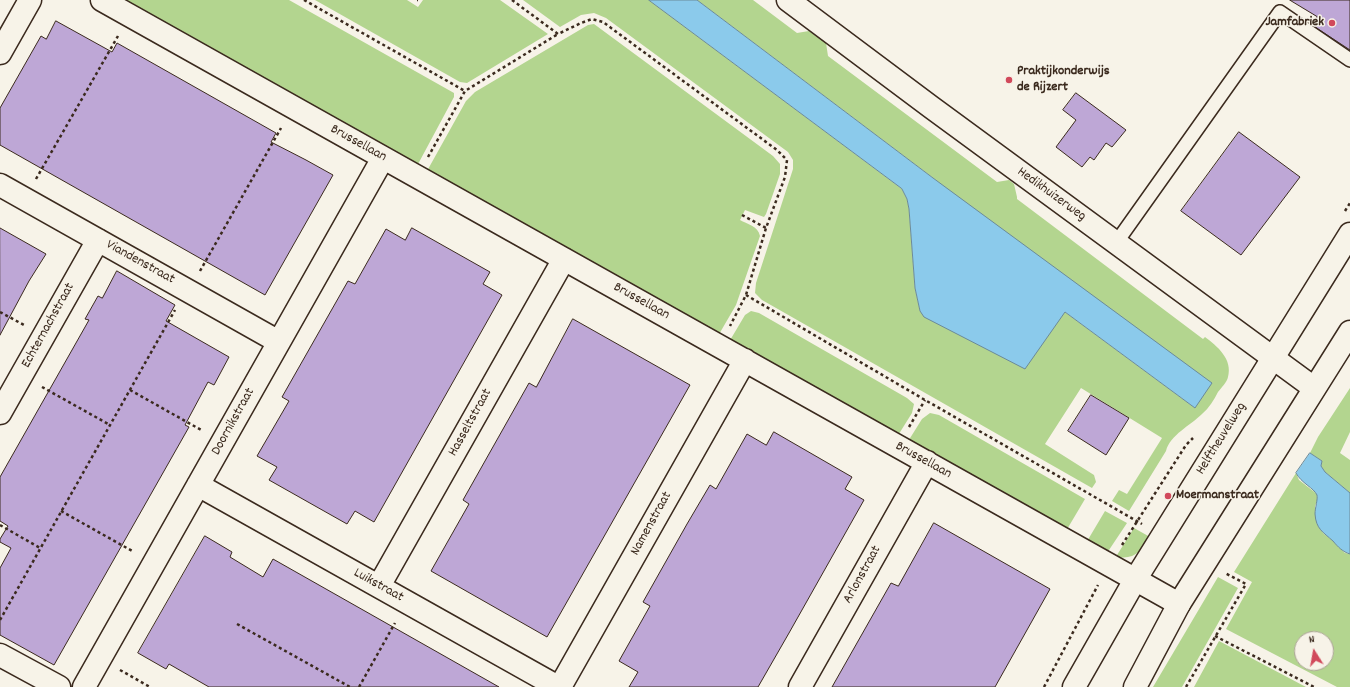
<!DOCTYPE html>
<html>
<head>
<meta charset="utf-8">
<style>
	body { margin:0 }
	#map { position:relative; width:1350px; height:687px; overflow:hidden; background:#f7f3e8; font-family:Dekko,sans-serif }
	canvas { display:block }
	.north { position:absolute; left:1294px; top:631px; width:40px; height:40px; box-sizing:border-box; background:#f7f3e8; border:1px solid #aca397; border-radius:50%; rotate:349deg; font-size:11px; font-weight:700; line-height:16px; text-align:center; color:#3b2a1e }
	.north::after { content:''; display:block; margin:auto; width:14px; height:18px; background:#d1495b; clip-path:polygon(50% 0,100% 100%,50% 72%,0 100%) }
</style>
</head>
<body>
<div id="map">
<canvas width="1350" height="687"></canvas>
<div class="north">N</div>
</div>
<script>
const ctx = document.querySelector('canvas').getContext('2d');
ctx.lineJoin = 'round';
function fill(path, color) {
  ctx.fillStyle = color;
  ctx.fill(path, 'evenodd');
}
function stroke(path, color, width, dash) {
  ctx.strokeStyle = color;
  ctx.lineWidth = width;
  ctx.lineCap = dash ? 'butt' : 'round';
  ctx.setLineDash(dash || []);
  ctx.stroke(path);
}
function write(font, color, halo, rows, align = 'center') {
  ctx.font = font + ' Dekko,sans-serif';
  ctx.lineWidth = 3;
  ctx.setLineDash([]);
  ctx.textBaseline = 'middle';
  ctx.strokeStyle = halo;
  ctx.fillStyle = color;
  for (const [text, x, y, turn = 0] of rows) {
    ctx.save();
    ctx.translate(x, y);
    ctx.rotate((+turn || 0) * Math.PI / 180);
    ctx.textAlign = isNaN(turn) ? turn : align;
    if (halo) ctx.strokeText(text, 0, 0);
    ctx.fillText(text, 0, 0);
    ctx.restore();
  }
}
const green = new Path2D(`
	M 125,0 L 289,0 L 454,93 L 454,97 L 417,166 Z
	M 315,0 L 407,0 L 418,7 L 423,0 L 500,0 L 548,34 L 467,83 L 460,82 Z
	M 523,0 L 649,0 L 902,189 L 907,199 L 909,209 L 915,288 L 920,311 L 1065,312 L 1195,408 L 933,178 L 697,0 L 753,0 L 797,33 L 809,31 L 826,43 L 828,56 L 997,182 L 1009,180 L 1014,184 L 1017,197 L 1017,199 L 1203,339 L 1205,337 C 1217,346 1233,359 1228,377 C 1227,382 1221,388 1218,392 C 1214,400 1209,408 1202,414 C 1191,425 1170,435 1166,451 L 1129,511 L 1112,501 L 1119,490 L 1127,494 L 1162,438 L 1081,388 L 1045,444 L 1094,475 L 1096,482 L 1092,488 L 762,300 L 755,293 L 756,283 L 793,169 L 793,160 L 788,152 L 606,18 L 594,13 L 581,15 L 560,27 Z
	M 594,24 L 773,156 L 780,164 L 780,174 L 766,214 L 764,217 L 745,210 L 740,220 C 747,224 758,226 760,236 L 736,305 L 718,336 L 427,171 L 466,101 L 475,92 L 588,25 Z
	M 751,311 L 759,313 L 907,398 L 914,404 L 912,413 L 897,437 L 729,342 L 745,315 Z
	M 1350,388 L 1350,432 L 1340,453 L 1350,460 L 1350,493 L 1325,472 L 1321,466 L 1322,461 L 1310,453 L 1318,437 Z
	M 930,413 L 939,415 L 1085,499 L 1066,531 L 907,443 L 922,419 Z
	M 1296,473 L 1299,480 L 1317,494 L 1318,499 L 1315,506 L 1317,524 L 1324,534 L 1331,539 L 1345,553 L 1350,554 L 1350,687 L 1337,687 L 1226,629 L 1252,582 L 1234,572 ZM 1302,639 L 1326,639 L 1326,663 L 1302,663 Z
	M 1105,511 L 1127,523 L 1109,550 L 1106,553 L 1086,543 Z
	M 1134,528 L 1150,537 C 1143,550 1134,560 1118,557 L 1117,555 Z
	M 1218,577 L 1238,588 L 1182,687 L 1153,687 Z
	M 1219,641 L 1306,687 L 1194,687 Z`);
const water = new Path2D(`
	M 649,0 L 697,0 L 933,178 L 1212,383 L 1195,408 L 1065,312 L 1025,369 L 924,317 L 920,311 L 915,288 L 909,209 L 907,199 L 902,189 Z
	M 1310,453 L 1322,461 L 1321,466 L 1325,472 L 1350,493 L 1350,554 C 1343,552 1338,547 1333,541 C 1323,532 1316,529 1315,514 C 1315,508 1318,499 1317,495 C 1314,488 1301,483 1296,473 Z`);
const building = new Path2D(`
	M 1290,0 L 1350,0 L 1350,50 L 1312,25 L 1317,17 Z
	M 56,21 L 112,52 L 117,43 L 276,133 L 271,142 L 306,160 L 333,175 L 265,295 L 0,145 L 0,108 L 41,36 L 46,39 Z
	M 1076,93 L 1126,130 L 1112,147 L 1106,143 L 1094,160 L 1090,157 L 1082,167 L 1056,147 L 1076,120 L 1063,110 Z
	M 1239,132 L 1300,177 L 1241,255 L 1181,211 Z
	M 0,228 L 46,254 L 29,281 L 0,335 Z
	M 412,228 L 490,272 L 483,284 L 502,295 L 374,522 L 355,511 L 347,524 L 269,480 L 277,467 L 257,456 L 289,401 L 282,397 L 348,281 L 355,284 L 386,229 L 405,240 Z
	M 117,271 L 175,305 L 166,321 L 229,357 L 214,385 L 208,382 L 185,425 L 189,427 L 54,665 L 0,635 L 0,568 L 11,548 L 0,542 L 0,539 L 8,526 L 0,521 L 0,477 L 89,320 L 85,319 L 98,296 L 102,298 Z
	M 573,319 L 690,385 L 547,637 L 431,571 L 469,504 L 463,500 L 529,383 L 536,387 Z
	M 1091,395 L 1129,418 L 1106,455 L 1068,431 Z
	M 774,432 L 852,477 L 845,489 L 864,500 L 789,633 L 758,687 L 629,687 L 638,672 L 619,661 L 650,606 L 643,602 L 687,524 L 710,485 L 716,489 L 747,434 L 766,445 Z
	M 934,523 L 1050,589 L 995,687 L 832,687 L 891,583 L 898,586 Z
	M 205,536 L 232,552 L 230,557 L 263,577 L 273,559 L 499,687 L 209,687 L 169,664 L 166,669 L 138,653 Z`);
const path = new Path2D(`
	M 304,0 L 465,91
	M 417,0 L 418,0
	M 512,0 L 558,34 L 581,23 L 592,19 L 603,22 L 777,150 L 787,160 L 785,177 L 766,228 L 746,295 L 730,326
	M 428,157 L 465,91 L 558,34
	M 36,179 L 118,36
	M 1345,211 L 1350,203
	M 742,215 L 766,228
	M 200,271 L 281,128
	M 746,295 L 925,400 L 1142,524
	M 0,312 L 24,325
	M 42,387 L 110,425
	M 130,390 L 203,431
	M 909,427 L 925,400
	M 61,511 L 134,552
	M 0,525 L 40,548
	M 1122,545 L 1186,445 L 1193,438
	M 0,620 L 175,310
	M 237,624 L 350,687
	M 1215,636 L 1314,687
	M 120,670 L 150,687
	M 359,687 L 395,623
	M 1044,687 L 1098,585
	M 1186,687 L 1246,584 L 1225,573`);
const service = new Path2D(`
	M 1116,243 L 1280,12 L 1350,60`);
const minor = new Path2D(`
	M 102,0 L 1179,604
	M 788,0 L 931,107 L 1314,388
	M 0,53 L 30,0
	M 0,185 L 279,342
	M 0,413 L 98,240
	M 198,485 L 558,687
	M 379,586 L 564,259
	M 0,655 L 59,687
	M 84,687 L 383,158
	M 560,687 L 745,360
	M 800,687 L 927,462`);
const secondary = new Path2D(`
	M 1074,687 L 1135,580 L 1350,234
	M 1135,687 L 1179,604 L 1350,332`);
const markers = [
	[1332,23,4,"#d1495b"],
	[1009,80,4,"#d1495b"],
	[1168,496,4,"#d1495b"]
];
const poiNames = [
	["Jamfabriek",1324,23,"right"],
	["Praktijkonderwijs",1017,72],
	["de Rijzert",1017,88],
	["Moermanstraat",1176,496]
];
const streetNames = [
	["Brussellaan",358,144,29],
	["Hedikhuizerweg",1051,195,36],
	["Viandenstraat",140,263,29],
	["Brussellaan",641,302,29],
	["Echternachstraat",49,326,-61],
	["Doornikstraat",234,422,-61],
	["Hasseltstraat",471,423,-61],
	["Helftheuvelweg",1222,439,-58],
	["Brussellaan",923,461,29],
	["Namenstraat",652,524,-61],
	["Arlonstraat",863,575,-61],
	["Luikstraat",378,586,29]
];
fill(green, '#b3d58f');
fill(water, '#8bcaeb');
stroke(water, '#6b8a99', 1);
fill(building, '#bea7d6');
stroke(building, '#3b2a1e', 1);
stroke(service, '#3b2a1e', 16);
stroke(minor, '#3b2a1e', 25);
stroke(secondary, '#3b2a1e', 25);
stroke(path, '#3b2a1e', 2.5, [3, 3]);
stroke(service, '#f7f3e8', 13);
stroke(minor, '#f7f3e8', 22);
stroke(secondary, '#f7f3e8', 22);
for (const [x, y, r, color] of markers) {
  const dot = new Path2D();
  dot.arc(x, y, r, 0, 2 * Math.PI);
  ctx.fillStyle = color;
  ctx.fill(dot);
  stroke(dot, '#f7f3e8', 1.5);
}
write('bold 14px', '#3b2a1e', '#f7f3e8', poiNames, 'left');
write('14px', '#3b2a1e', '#f7f3e8', streetNames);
</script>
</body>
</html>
